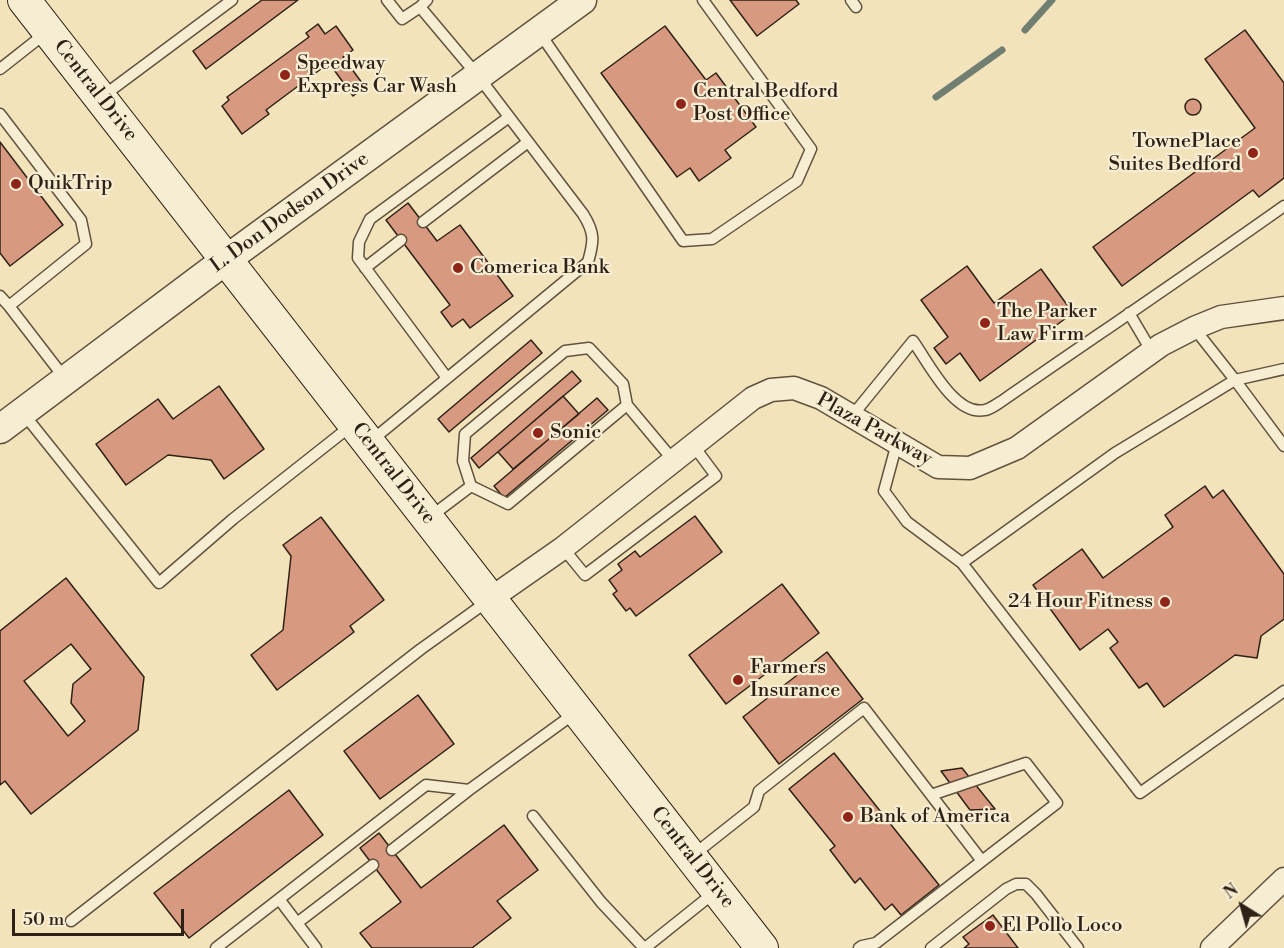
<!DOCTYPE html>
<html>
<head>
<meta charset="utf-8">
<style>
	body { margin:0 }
	#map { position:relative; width:1284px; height:948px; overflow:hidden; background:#f3e3ba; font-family:"Libre Bodoni",serif }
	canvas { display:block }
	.north { position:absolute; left:1212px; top:876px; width:60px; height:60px; -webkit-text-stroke:4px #f7edd2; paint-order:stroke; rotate:323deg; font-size:16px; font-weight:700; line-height:24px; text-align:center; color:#2f2116 }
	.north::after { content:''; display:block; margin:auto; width:21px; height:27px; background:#2f2116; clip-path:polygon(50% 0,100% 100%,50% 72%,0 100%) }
	.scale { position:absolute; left:12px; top:909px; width:172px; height:27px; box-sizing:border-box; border:3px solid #2f2116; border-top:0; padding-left:8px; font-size:18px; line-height:21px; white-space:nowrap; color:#2f2116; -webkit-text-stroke:4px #f7edd2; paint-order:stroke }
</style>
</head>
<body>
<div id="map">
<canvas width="1284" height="948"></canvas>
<div class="north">N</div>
<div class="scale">50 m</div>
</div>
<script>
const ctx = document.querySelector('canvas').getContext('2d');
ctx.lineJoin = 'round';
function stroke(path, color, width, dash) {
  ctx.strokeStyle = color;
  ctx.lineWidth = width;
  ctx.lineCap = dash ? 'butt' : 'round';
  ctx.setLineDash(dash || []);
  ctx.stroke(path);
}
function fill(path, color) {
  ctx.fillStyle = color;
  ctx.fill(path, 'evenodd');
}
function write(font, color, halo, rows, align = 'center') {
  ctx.font = font + ' "Libre Bodoni",serif';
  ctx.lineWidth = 4.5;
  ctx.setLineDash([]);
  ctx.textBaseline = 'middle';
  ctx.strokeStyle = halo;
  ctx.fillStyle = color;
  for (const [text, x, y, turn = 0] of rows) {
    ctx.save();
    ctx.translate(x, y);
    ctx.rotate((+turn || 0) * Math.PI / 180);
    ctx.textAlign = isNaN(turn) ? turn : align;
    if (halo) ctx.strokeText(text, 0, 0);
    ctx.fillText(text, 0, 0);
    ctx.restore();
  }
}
const stream = new Path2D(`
	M 1025,30 L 1052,0
	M 936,97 L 1002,50`);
const building = new Path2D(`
	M 262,0 L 298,0 L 206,69 L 193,51 Z
	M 730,0 L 796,0 L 799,4 L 757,36 Z
	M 318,24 L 325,34 L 336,26 L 353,50 L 343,57 L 365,87 L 353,96 L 329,63 L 266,110 L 269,114 L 242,134 L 222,106 L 229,100 L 227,97 L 309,37 L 306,33 Z
	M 665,26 L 706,80 L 716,73 L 756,127 L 725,150 L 731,158 L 699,181 L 690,168 L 677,177 L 601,73 Z
	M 1245,30 L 1284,83 L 1284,178 L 1259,197 L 1253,190 L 1122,286 L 1093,247 L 1255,128 L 1205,59 Z
	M1185 107a8 8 0 1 1 16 0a8 8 0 1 1-16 0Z
	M 0,142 L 63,225 L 10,266 L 0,253 Z
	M 408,203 L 437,241 L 460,225 L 513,296 L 470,328 L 463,319 L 452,327 L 441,312 L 450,305 L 386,220 Z
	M 967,266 L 994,303 L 1041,269 L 1073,313 L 980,381 L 960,353 L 946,364 L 934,348 L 948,337 L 921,300 Z
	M 531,340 L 542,353 L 449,432 L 438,419 Z
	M 572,371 L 581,381 L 479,468 L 471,458 Z
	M 219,386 L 264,449 L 224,479 L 211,460 L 168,455 L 126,485 L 96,444 L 158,399 L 173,419 Z
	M 563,396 L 579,414 L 513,469 L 498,452 Z
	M 597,398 L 608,410 L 504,498 L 494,486 Z
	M 1205,486 L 1213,498 L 1223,490 L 1284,574 L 1284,619 L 1261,636 L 1257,658 L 1235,655 L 1164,707 L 1147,683 L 1139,688 L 1110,648 L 1118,642 L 1108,629 L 1080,650 L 1033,585 L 1082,549 L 1103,578 L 1173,527 L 1165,515 Z
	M 695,516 L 722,552 L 636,616 L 630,608 L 626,611 L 613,594 L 617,591 L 609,580 L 622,570 L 618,564 L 635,551 L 640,557 Z
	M 321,517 L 384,600 L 350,626 L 354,632 L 277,690 L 251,655 L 283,630 L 291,556 L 283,545 Z
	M 66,578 L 144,677 L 138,730 L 31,814 L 5,781 L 0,785 L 0,631 ZM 71,644 L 91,669 L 73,684 L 71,703 L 85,721 L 68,736 L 24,681 Z
	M 782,584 L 819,633 L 726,704 L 689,655 Z
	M 827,652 L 863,699 L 779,764 L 743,717 Z
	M 418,695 L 454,744 L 380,799 L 344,751 Z
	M 834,753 L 939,885 L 901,915 L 892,904 L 885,910 L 860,878 L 855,883 L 830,850 L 835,846 L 789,789 Z
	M 962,768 L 995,809 L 970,810 L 941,771 Z
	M 289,790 L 323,835 L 189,938 L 154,893 Z
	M 504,825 L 538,870 L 497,901 L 511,918 L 472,948 L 372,948 L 360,933 L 401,902 L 360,848 L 379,833 L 421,888 Z
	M 993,915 L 1018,948 L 964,948 L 969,944 L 963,937 Z`);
const service = new Path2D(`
	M 387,0 L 402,19 L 420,7
	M 851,0 L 856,7
	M 539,32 L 683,241 L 712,239 L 797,181 L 811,149 L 703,0
	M 0,69 L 47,32
	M 103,96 L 232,0
	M 0,114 L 81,220 L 86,244 L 9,306 L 66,380
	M 423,222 L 528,142
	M 365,268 L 401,240
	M 0,296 L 9,306
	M 1129,313 L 1152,352
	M 589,348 L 623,384 L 627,405 L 508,504 L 471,486 L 463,461 L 465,434 L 565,351 Z
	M 1284,369 L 1235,380 L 1284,446
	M 447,378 L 358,258 L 359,242 L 370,219 L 509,117
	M 627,405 L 673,460
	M 23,413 L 159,583 L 233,519 L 352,425
	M 852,416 L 913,341 C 928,362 955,417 985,410 C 991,409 997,404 1002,401 C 1096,336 1191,272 1284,206
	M 371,441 L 588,262 C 594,241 595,233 583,214 L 478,76 L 420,7 L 427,0
	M 897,443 L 884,491 L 907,522 L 962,563 L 1140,793 L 1284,691
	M 430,517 L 471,486
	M 563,548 L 585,575 L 716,476 L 693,445
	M 962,563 L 1115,453 L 1235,380 L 1194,328
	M 931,795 L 1026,763 L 1057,803 L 982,861
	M 533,816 L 601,902 L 644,948
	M 392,850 L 469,790 L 575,713
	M 692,856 L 754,807 L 759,791 L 864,708 L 982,861 L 876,943 L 862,946 L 859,948
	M 279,899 L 316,948
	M 71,921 L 421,649 L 488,601
	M 297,923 L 373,865
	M 216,948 L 426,785 L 469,790
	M 645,948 L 715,892
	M 931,948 L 1006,889 L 1016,884 L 1026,884 L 1036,894 L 1078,948`);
const minor = new Path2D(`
	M 490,599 L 563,548 L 753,398 L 771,390 L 794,388 L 821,398 L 938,467 L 970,468 L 1017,448 L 1161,345 L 1194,328 L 1221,317 L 1284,308
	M 1212,948 L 1284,879`);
const tertiary = new Path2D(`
	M 0,429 L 227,259 L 582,0`);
const secondary = new Path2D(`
	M 24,0 L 762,948`);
const markers = [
	[285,75,6,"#8f2418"],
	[681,104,6,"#8f2418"],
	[1253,153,6,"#8f2418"],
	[16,184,6,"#8f2418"],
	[458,268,6,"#8f2418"],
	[985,323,6,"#8f2418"],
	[538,433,6,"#8f2418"],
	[1165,602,6,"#8f2418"],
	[738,680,6,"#8f2418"],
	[848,817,6,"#8f2418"],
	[990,926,6,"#8f2418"]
];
const poiNames = [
	["Speedway",297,64],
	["Express Car Wash",297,87],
	["Central Bedford",693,92],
	["Post Office",693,115],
	["TownePlace",1241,142,"right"],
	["Suites Bedford",1241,165,"right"],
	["QuikTrip",28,184],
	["Comerica Bank",470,268],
	["The Parker",997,312],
	["Law Firm",997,335],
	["Sonic",550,433],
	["24 Hour Fitness",1153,602,"right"],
	["Farmers",750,668],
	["Insurance",750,691],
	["Bank of America",860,817],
	["El Pollo Loco",1002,926]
];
const streetNames = [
	["Central Drive",95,91,52],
	["L. Don Dodson Drive",290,213,-36],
	["Plaza Parkway",874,430,29],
	["Central Drive",393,474,52],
	["Central Drive",692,858,52]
];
stroke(stream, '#707f71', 7);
fill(building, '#d79a81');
stroke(building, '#2f2116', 1.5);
stroke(service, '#60523f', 13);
stroke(minor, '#60523f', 25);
stroke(tertiary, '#60523f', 31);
stroke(secondary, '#2f2116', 34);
stroke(service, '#f7edd2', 10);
stroke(minor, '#f7edd2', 22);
stroke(tertiary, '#f7edd2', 28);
stroke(secondary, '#f7edd2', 32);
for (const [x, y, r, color] of markers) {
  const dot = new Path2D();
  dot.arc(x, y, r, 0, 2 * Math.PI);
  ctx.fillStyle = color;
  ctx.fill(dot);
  stroke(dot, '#f7edd2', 2);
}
write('20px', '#2f2116', '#f7edd2', poiNames, 'left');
write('20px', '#2f2116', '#f7edd2', streetNames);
</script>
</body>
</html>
